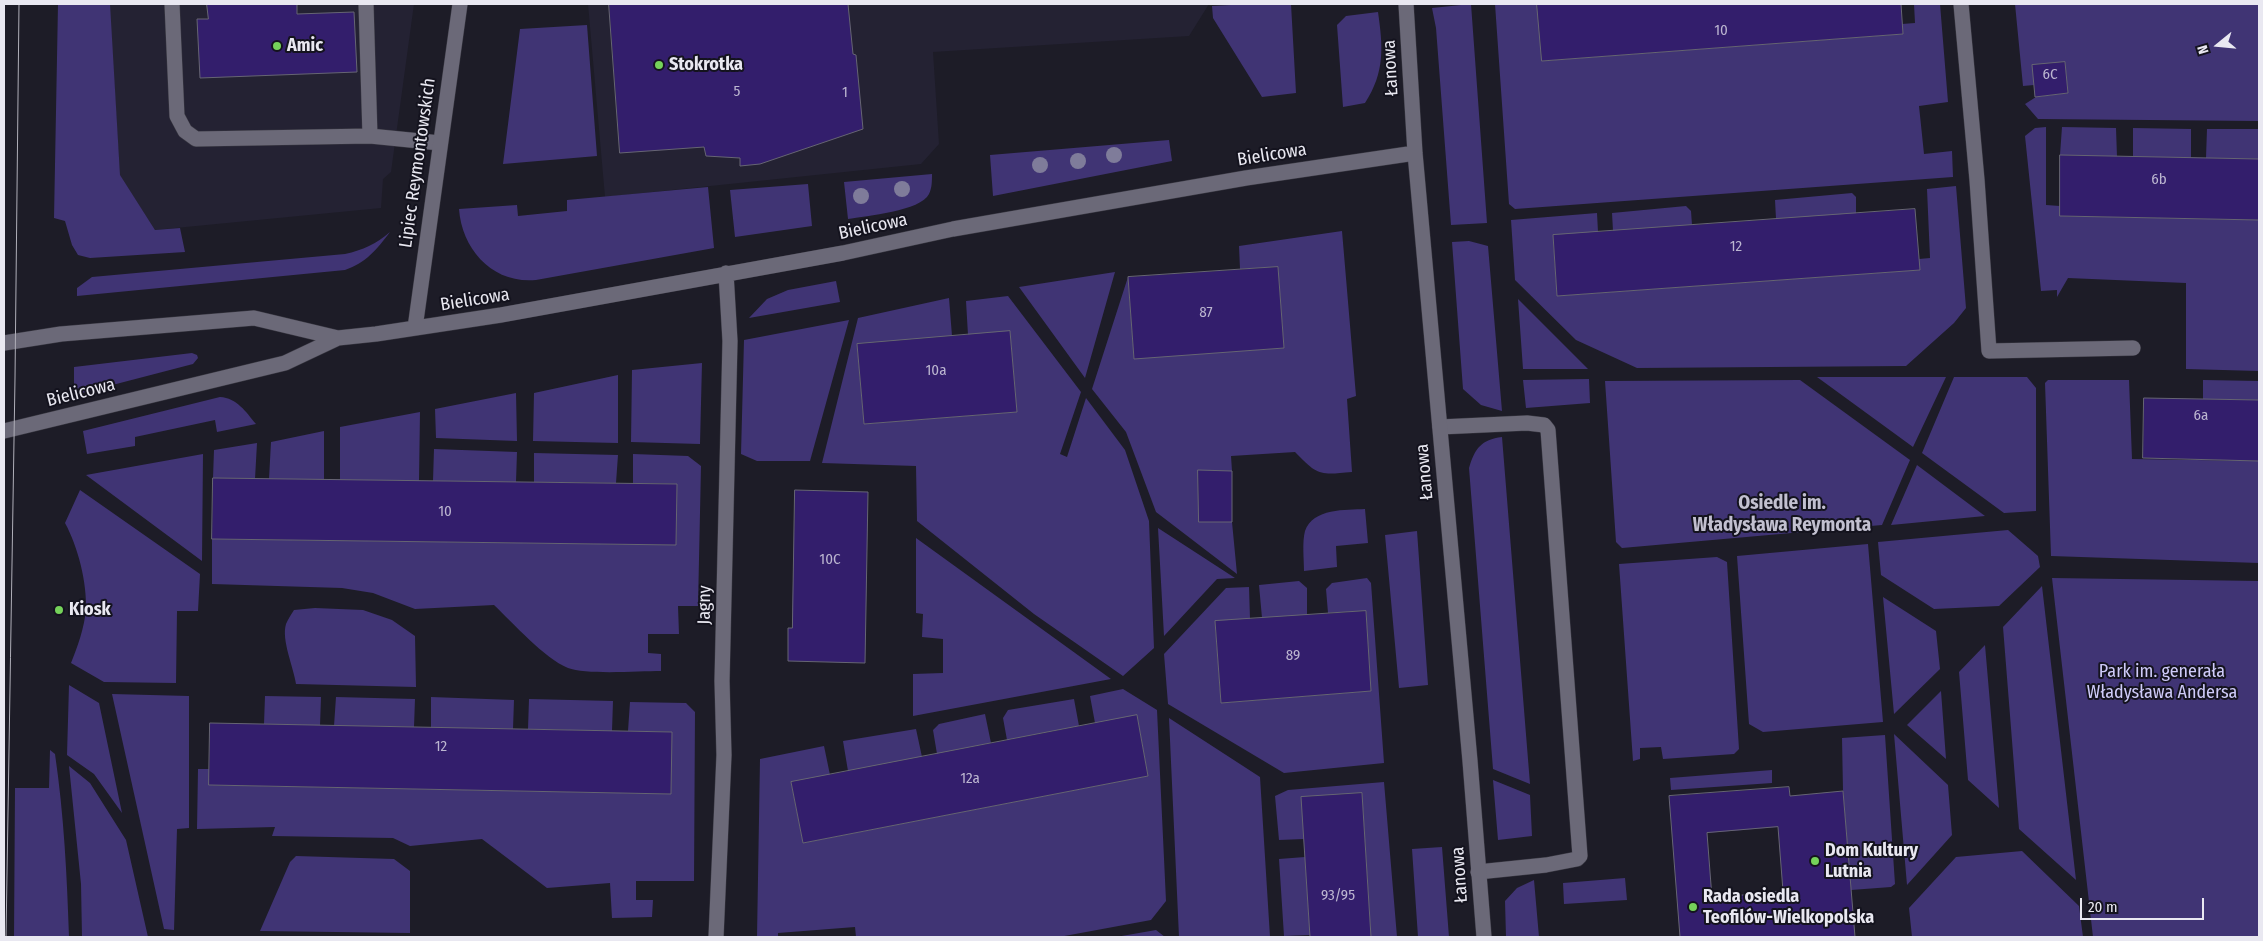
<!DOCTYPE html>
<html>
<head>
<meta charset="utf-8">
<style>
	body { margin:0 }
	#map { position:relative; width:2263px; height:941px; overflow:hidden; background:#1d1c27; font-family:"Fira Sans Condensed",sans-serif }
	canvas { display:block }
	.frame { position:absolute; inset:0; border:5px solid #e9e8f1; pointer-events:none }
	.north { position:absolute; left:2193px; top:20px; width:50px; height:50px; -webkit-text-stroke:4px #14131e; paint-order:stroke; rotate:253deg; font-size:14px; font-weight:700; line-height:20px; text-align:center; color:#e9e8f1 }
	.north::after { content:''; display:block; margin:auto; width:18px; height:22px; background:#e9e8f1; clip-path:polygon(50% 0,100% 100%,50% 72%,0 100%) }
	.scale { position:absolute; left:2080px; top:898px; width:124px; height:22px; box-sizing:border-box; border:2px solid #e9e8f1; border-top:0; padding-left:6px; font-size:15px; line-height:18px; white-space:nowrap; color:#e9e8f1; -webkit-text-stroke:4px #14131e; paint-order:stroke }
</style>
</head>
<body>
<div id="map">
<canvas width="2263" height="941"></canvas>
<div class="frame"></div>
<div class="north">N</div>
<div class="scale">20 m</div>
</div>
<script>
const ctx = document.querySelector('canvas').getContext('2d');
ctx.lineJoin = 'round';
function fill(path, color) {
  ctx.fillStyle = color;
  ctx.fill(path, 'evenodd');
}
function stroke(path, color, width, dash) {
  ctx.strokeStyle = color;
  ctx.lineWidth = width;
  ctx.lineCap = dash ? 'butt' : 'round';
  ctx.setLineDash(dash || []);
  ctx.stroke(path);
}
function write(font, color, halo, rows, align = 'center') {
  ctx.font = font + ' "Fira Sans Condensed",sans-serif';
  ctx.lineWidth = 4;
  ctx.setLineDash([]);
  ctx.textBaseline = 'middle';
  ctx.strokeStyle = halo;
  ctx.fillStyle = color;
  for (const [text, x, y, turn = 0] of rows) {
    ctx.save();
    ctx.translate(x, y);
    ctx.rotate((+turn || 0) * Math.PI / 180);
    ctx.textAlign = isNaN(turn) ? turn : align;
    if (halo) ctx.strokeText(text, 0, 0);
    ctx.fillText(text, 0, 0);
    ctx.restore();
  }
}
const built = new Path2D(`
	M 109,4 L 414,4 L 391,172 L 383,179 L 381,208 L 155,230 L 120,176 Z
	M 588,4 L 1209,4 L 1189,36 L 933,52 L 939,144 L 921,164 L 605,197 Z`);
const green = new Path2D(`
	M 58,4 L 110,4 L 120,175 L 155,230 L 180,228 L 185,252 L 90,258 L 78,255 L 72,245 L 65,221 L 54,218 Z
	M 1249,4 L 1291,4 L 1296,93 L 1262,97 L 1213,18 L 1212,6 Z
	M 1471,4 L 1487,223 L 1451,225 L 1436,28 L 1432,8 Z
	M 1495,4 L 1537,4 L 1542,61 L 1903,34 L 1902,24 L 1915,23 L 1914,4 L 1940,4 L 1948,102 L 1919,106 L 1924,154 L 1952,151 L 1953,177 L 1515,209 L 1509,204 Z
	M 2015,4 L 2259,4 L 2259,121 L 2038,119 L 2025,104 L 2036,97 L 2068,93 L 2065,62 L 2033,65 L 2034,85 L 2023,86 Z
	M 1378,12 C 1383,47 1385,72 1365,103 L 1343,107 L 1337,25 L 1346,16 Z
	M 587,25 L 597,156 L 503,164 L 520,29 Z
	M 2046,127 L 2046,205 L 2060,206 L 2060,216 L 2259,220 L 2259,371 L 2186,369 L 2186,283 L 2068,278 L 2057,297 L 2057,290 L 2041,291 L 2025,136 L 2035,128 Z
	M 2062,127 L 2116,128 L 2117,157 L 2060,155 Z
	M 2133,128 L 2191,129 L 2191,158 L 2133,157 Z
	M 2207,129 L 2259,129 L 2259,159 L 2206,158 Z
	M 1169,140 L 1172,161 L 993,196 L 990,155 Z
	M 932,174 C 932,181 932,188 929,194 C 921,211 866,216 848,219 L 844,182 Z
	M 808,184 L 812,226 L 735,237 L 730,190 Z
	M 1956,186 L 1966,308 L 1954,323 L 1906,366 L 1637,368 L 1576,340 L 1515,280 L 1511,220 L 1597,213 L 1598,232 L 1553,236 L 1557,296 L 1919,270 L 1919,259 L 1930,258 L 1927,189 Z
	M 708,187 L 714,248 L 536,280 C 493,284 462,250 459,209 L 517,205 L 518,216 L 567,211 L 567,200 Z
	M 1852,193 L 1856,197 L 1856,214 L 1776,219 L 1775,200 Z
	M 1686,206 L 1691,211 L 1692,225 L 1613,231 L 1612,213 Z
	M 1342,231 L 1356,396 L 1347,399 L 1352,472 C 1320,475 1318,476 1295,452 L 1231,456 L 1232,471 L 1198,471 L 1199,522 L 1232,522 L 1237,574 L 1156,512 L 1126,432 L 1092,389 L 1128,277 L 1134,358 L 1284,348 L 1278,267 L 1240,269 L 1239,246 Z
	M 390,232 C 377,249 366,263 345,270 L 77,296 L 77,288 L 92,277 L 345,254 C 363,250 376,244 390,232 Z
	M 1469,241 L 1488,246 L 1502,411 L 1481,405 L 1463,389 L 1452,242 Z
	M 1115,272 L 1085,378 L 1019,287 Z
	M 836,281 L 840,302 L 749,318 L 767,299 L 788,290 Z
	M 1008,296 L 1081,392 L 1060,454 L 1067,457 L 1086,398 L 1125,450 L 1149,521 L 1154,648 L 1123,676 L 1034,614 L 917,521 L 916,466 L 822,463 L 858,318 L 949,298 L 952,336 L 857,344 L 864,424 L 1017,412 L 1010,332 L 968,335 L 966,301 Z
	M 1518,299 L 1588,369 L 1523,369 Z
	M 849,320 L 810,461 L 757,461 L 741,454 L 744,340 Z
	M 192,353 L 197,355 L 198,358 L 193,364 L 74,395 L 74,367 Z
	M 702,363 L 700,444 L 631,442 L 632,370 Z
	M 618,375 L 618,443 L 533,441 L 534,393 Z
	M 1817,377 L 1946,377 L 1913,447 Z
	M 1954,377 L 2027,377 L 2036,388 L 2036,511 L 2004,513 L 1922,453 Z
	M 1589,379 L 1590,403 L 1526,408 L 1523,380 Z
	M 1800,380 L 1910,460 L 1882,525 L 1622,548 L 1616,542 L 1605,381 Z
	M 2048,380 L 2129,380 L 2132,459 L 2259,461 L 2259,563 L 2051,556 L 2045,383 Z
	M 2203,380 L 2259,381 L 2259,400 L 2203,399 Z
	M 516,393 L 517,441 L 436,438 L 435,409 Z
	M 220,397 C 237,398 246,412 256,424 L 217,432 L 215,420 L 135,437 L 135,446 L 87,454 L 83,431 Z
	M 420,412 L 419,481 L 340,480 L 340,427 Z
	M 324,431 L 324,480 L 269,479 L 271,442 Z
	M 1502,437 L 1530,784 L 1493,769 L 1469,468 C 1475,448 1481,440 1502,437 Z
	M 257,443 L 255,479 L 213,478 L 214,450 Z
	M 434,449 L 517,452 L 516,482 L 433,481 Z
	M 534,453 L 618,455 L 616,483 L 534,482 Z
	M 203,454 L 202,561 L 86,475 Z
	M 633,454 L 688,456 L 701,466 L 698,606 L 678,606 L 679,634 L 648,634 L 648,653 L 661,654 L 661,671 C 639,671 586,675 568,668 C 544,658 513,623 494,605 L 415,609 L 373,593 L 342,588 L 212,584 L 212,539 L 676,545 L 677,484 L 633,483 Z
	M 1917,465 L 1985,516 L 1891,525 Z
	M 80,490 L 200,574 L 198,611 L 177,611 L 176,683 L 104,682 L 71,663 C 78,646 84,628 86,610 C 87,582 78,547 65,523 Z
	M 1365,509 L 1368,543 L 1336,546 L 1337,567 L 1304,571 C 1304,559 1302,542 1305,531 C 1313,508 1346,510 1365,509 Z
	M 1158,528 L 1235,578 L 1217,579 L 1164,636 Z
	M 2008,530 L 2038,556 L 2040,567 L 1999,606 L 1934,609 L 1881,575 L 1878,542 Z
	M 1417,531 L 1428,685 L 1399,688 L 1385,535 Z
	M 916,538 L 1111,679 L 913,716 L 913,674 L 943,673 L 943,639 L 922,637 L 923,614 L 916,613 Z
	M 1868,544 L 1883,722 L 1763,732 L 1749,724 L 1737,556 Z
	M 1717,557 L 1727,562 L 1739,749 L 1734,754 L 1663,759 L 1661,747 L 1640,748 L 1640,759 L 1633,761 L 1619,564 Z
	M 1367,578 L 1371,583 L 1384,763 L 1284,773 L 1168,704 L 1164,654 L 1226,588 L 1249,587 L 1250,619 L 1215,622 L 1221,703 L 1371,691 L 1366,611 L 1328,613 L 1326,589 L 1332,583 Z
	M 2052,578 L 2259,581 L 2259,937 L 2093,937 Z
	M 1299,581 L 1307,588 L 1307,615 L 1262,618 L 1259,585 Z
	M 2042,586 L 2076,880 L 2019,829 L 2003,627 Z
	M 1883,597 L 1936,631 L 1940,669 L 1894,714 Z
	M 315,608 L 363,610 L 392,620 L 415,636 L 416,687 L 296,684 C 294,668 281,640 286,624 C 288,619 291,615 294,610 Z
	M 1985,645 L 1999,808 L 1968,780 L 1959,672 Z
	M 69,685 L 99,703 L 122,813 L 94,774 L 67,755 Z
	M 1123,689 L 1157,710 L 1166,901 L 1151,920 L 1059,937 L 856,937 L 855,927 L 778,933 L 778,937 L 757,937 L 760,759 L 824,746 L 830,775 L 791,782 L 803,843 L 1148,776 L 1137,716 L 1095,723 L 1090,696 Z
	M 1941,691 L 1946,759 L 1907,725 Z
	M 112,694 L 189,696 L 189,828 L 177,829 L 174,930 L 164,929 Z
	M 265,696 L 321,697 L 320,726 L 264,724 Z
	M 336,697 L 415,699 L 414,727 L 334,726 Z
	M 431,697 L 514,700 L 513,729 L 431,728 Z
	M 529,699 L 613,701 L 612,731 L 528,729 Z
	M 1074,699 L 1079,726 L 1007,740 L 1003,718 L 1008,710 Z
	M 630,702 L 686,703 L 695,712 L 694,881 L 636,881 L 636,900 L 653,900 L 652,917 L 612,918 L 610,883 L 547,888 L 482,839 L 410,846 L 393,838 L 272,836 L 275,827 L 197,829 L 198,769 L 209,769 L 209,785 L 671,794 L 672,732 L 628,731 Z
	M 985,714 L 991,743 L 937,754 L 933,730 L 939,724 Z
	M 1169,718 L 1260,777 L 1270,937 L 1179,937 Z
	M 916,729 L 922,757 L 848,771 L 843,741 Z
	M 1894,734 L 1948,785 L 1952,835 L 1907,885 Z
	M 1885,735 L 1895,884 L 1891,887 L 1851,890 L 1843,791 L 1842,738 Z
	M 50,750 L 55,754 C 64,815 67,876 69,937 L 14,937 L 15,788 L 49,788 Z
	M 69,766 L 90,783 L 126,840 L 148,937 L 82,937 L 81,884 Z
	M 1772,770 L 1772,783 L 1671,790 L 1670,778 Z
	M 1493,780 L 1530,795 L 1532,836 L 1498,840 Z
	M 1384,782 L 1397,937 L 1371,937 L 1362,793 L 1302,797 L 1304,839 L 1279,840 L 1275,796 L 1288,790 Z
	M 1442,847 L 1449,937 L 1418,937 L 1412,849 Z
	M 2022,851 L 2079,906 L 2083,937 L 1912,937 L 1909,908 L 1956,857 Z
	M 296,856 L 394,859 L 410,871 L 410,933 L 260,931 L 290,862 Z
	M 1305,857 L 1310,935 L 1284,936 L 1279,859 Z
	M 1625,878 L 1627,900 L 1564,904 L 1563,883 Z
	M 1534,880 L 1539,937 L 1506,937 L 1505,901 L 1517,888 Z
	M 1156,930 L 1165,937 L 1116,937 Z`);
const building = new Path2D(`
	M 207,4 L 297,4 L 297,14 L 354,12 L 357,72 L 200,78 L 197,19 L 208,19 Z
	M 609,4 L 848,4 L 853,54 L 856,55 L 863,129 L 760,164 L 740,166 L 740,158 L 706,156 L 704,147 L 620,153 Z
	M 1537,4 L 1901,4 L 1903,34 L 1542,61 Z
	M 2065,62 L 2068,93 L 2035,97 L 2032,65 Z
	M 2060,155 L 2259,159 L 2259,220 L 2060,216 Z
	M 1915,209 L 1920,270 L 1557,296 L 1553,235 Z
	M 1278,267 L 1284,348 L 1134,359 L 1128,277 Z
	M 1010,331 L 1017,412 L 864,424 L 857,344 Z
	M 2144,398 L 2259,400 L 2259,461 L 2143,458 Z
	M 1198,470 L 1232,471 L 1232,522 L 1199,522 Z
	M 213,478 L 677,484 L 676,545 L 212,539 Z
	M 795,490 L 868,492 L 865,663 L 788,661 L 788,628 L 792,628 Z
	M 1366,611 L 1371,691 L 1221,703 L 1215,621 Z
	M 1137,715 L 1148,776 L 803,843 L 791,782 Z
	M 210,723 L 672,732 L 671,794 L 209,785 Z
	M 1789,787 L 1790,796 L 1843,791 L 1855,937 L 1680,937 L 1669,796 ZM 1778,827 L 1783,891 L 1712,898 L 1707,833 Z
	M 1362,793 L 1371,937 L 1310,937 L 1301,797 Z`);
const service = new Path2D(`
	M 172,4 L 177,116 L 185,131 L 196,139 L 370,136 L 440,143
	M 366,4 L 370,136
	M 1961,4 L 1977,180 L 1989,351 L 2133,348
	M 1440,427 L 1527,423 L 1544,425 L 1548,430 L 1580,856 L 1577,859 L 1546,865 L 1478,872`);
const minor = new Path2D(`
	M 1406,4 L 1415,153 L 1470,761 L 1484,937
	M 415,328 L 460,4
	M 4,343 L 61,334 L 254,318 L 338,338 L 376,334 L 501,315 L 843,253 L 953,229 L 1246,178 L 1415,153
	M 4,431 L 285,363 L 338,338
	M 716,937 L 724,755 L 722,681 L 730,341 L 726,273`);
const tram = new Path2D(`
	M 6,937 L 15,378 L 19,4`);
const trees = [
	[1114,155],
	[1078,161],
	[1040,165],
	[902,189],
	[861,196]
];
const markers = [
	[277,46,5,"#75d25a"],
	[659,65,5,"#75d25a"],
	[59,610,5,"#75d25a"],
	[1815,861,5,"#75d25a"],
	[1693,907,5,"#75d25a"]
];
const numberNames = [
	["10",1721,31],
	["6C",2050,75],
	["5",737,92],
	["1",845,93],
	["6b",2159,180],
	["12",1736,247],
	["87",1206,313],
	["10a",936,371],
	["6a",2201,416],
	["10",445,512],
	["10C",830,560],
	["89",1293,656],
	["12",441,747],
	["12a",970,779],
	["93/95",1338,896]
];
const poiNames = [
	["Amic",287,46],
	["Stokrotka",669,65],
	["Kiosk",69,610],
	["Dom Kultury",1825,851],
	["Lutnia",1825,872],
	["Rada osiedla",1703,897],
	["Teofilów-Wielkopolska",1703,918]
];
const streetNames = [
	["Łanowa",1391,68,-93],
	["Bielicowa",1272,155,-9],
	["Lipiec Reymontowskich",418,163,-82],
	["Bielicowa",873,227,-12],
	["Bielicowa",475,300,-9],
	["Bielicowa",81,393,-14],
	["Łanowa",1425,472,-95],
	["Jagny",705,605,-89],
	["Łanowa",1460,875,-94]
];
const parkNames = [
	["Park im. generała",2162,672],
	["Władysława Andersa",2162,693]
];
const neighbourhoodNames = [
	["Osiedle im.",1782,504],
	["Władysława Reymonta",1782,526]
];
fill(built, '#242233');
fill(green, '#403474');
fill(building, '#331e6c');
stroke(building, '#666573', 1);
stroke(service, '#393842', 16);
stroke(minor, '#393842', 16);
stroke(service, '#6b6978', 15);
stroke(minor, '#6b6978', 15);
stroke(tram, '#b0afb9', 1);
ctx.fillStyle = '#7f7c9a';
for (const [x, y] of trees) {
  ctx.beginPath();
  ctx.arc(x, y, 8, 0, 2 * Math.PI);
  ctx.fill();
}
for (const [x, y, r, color] of markers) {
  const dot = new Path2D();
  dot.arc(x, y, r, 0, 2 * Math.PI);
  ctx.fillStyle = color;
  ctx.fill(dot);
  stroke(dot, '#14131e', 2);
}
write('15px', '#bcb6d0', null, numberNames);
write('bold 18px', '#e9e8f1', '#14131e', poiNames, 'left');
write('18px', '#e9e8f1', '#14131e', streetNames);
write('18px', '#cfcbf9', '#14131e', parkNames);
write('bold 19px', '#c2c0d0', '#14131e', neighbourhoodNames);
</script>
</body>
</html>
